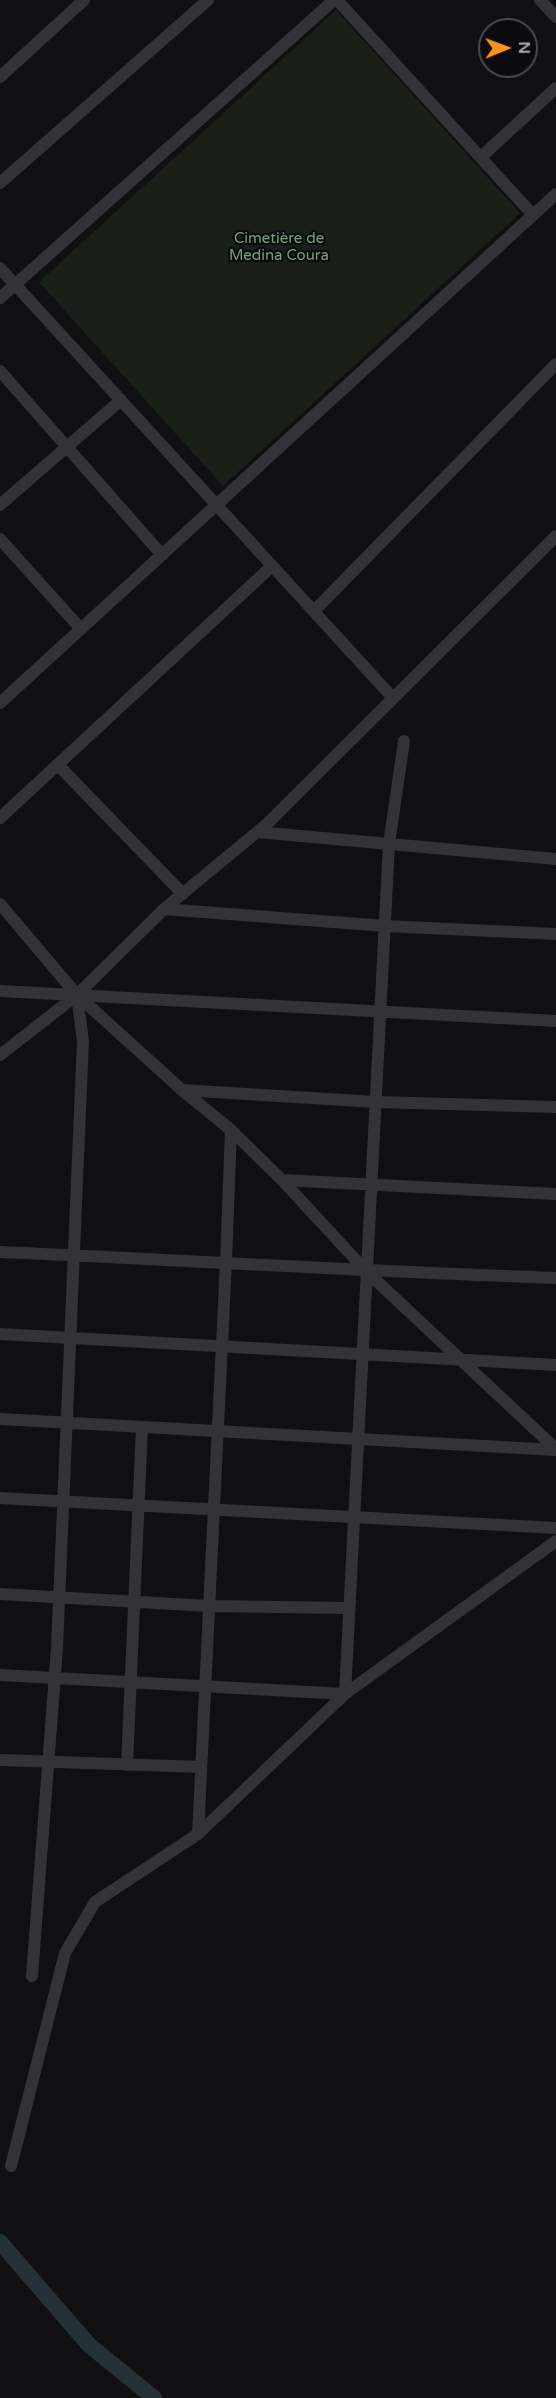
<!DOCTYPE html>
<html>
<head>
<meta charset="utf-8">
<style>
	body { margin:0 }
	#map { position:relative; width:556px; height:2398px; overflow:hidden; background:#101012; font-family:"Varela Round",sans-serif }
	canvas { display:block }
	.north { position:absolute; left:478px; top:18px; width:60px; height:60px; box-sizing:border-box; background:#0b0b0d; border:2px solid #474a50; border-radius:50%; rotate:89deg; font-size:16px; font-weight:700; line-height:24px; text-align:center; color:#a0a9b4 }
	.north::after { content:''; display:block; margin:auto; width:21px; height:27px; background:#ff931b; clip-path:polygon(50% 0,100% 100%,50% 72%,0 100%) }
</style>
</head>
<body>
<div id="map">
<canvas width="556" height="2398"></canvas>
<div class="north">N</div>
</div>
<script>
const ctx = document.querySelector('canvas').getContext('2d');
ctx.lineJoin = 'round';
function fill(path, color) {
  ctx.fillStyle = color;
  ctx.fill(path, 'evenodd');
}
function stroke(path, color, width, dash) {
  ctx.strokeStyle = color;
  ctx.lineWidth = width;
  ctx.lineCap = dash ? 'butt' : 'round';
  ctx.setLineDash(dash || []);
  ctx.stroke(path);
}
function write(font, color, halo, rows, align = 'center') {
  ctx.font = font + ' "Varela Round",sans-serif';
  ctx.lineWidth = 4.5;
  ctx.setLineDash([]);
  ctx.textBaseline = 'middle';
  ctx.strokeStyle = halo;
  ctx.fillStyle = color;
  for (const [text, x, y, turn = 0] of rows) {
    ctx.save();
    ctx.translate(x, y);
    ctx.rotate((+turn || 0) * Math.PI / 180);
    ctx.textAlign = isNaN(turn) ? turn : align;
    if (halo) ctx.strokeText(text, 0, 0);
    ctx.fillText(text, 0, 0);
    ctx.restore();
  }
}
const green = new Path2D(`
	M 336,10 L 520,213 L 223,486 L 39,282 Z`);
const river = new Path2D(`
	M 0,2242 L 89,2345 L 154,2398`);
const minor = new Path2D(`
	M 337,0 L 533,215
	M 540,0 L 556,17
	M 0,77 L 84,0
	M 481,157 L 556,88
	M 0,183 L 208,0
	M 0,268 L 393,698
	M 0,298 L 334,0
	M 0,371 L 162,555
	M 0,505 L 121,400
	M 0,539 L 81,629
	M 314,611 L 556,364
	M 0,703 L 556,194
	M 58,765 L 183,894
	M 0,818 L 272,566
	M 257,832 L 556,859
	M 0,904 L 77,995 L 182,1090 L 231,1130 L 282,1180 L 367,1272 L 556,1449
	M 164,909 L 385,926 L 556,934
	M 0,991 L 556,1021
	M 0,1055 L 77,995
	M 182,1090 L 376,1102 L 556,1107
	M 282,1180 L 556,1194
	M 0,1252 C 185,1260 371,1272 556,1278
	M 0,1334 L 556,1365
	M 0,1419 L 556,1450
	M 0,1498 L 556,1528
	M 0,1594 L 209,1606 L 349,1608
	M 0,1675 L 345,1694 L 389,844 L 404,741
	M 0,1760 L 201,1767
	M 127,1765 L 142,1427
	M 198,1834 L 226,1262 L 231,1130
	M 32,1976 L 57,1648 L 83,1041 L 77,995 L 164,909 L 268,823 L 556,536
	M 11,2166 L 65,1953 L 95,1902 L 198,1834 L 345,1694 L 556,1541`);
const parkNames = [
	["Cimetière de",279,239],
	["Medina Coura",279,256]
];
fill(green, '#182018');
stroke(river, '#253136', 16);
stroke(minor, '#313337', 12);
write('15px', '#78a174', '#0b0b0d', parkNames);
</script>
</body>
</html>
